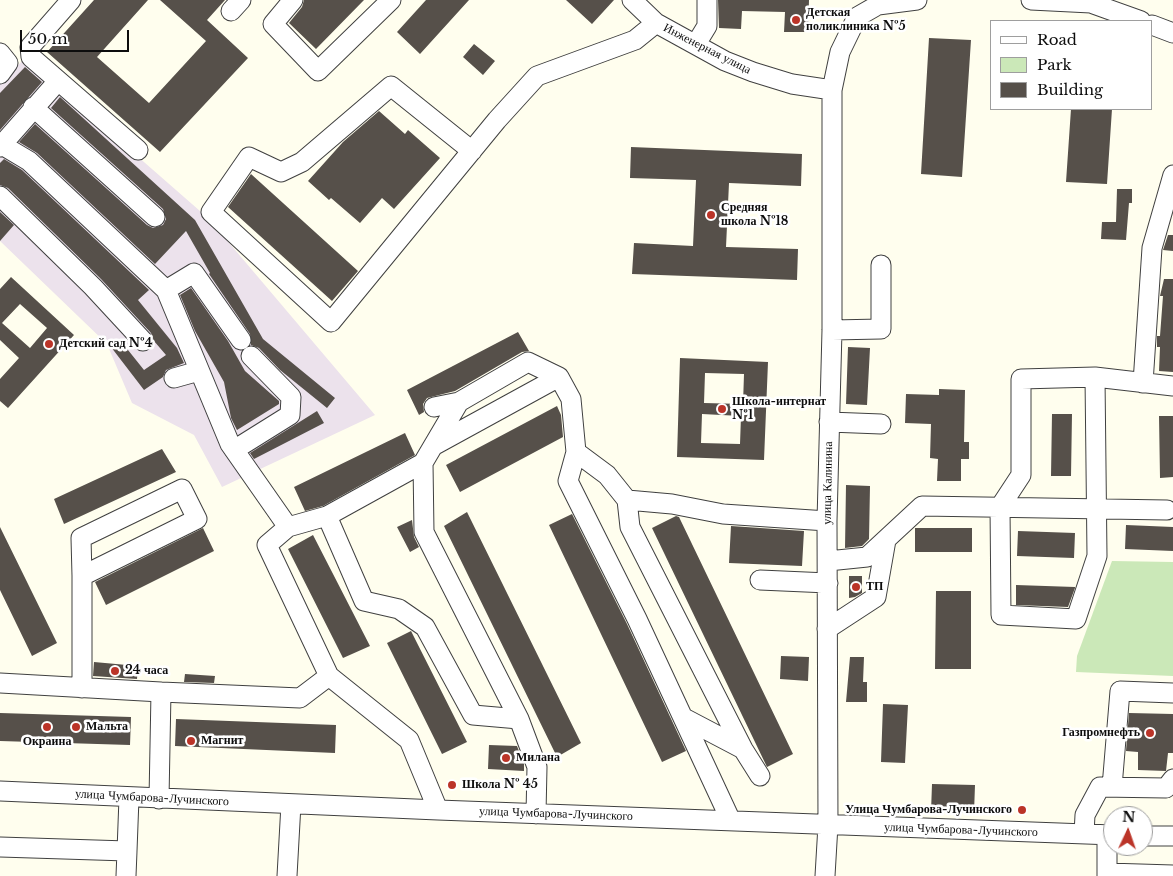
<!DOCTYPE html>
<html>
<head>
<meta charset="utf-8">
<style>
	body { margin:0 }
	#map { position:relative; width:1173px; height:876px; overflow:hidden; background:#fffeee; font-family:"Libre Baskerville",serif }
	canvas { display:block }
	.legend { position:absolute; left:990px; top:20px; width:162px; height:90px; box-sizing:border-box; background:#fff; border:1px solid #9e9e9e; margin:0; padding:6px 9px; list-style:none; font-size:15px; color:#0d0d0d }
	.legend li { display:flex; align-items:center; gap:10px; height:25px }
	.legend b { width:25px; border:1px solid #9e9e9e }
	.north { position:absolute; left:1103px; top:806px; width:50px; height:50px; box-sizing:border-box; background:#fff; border:1px solid #9e9e9e; border-radius:50%; rotate:3deg; font-size:14px; font-weight:700; line-height:20px; text-align:center; color:#0d0d0d }
	.north::after { content:''; display:block; margin:auto; width:18px; height:22px; background:#bb3428; clip-path:polygon(50% 0,100% 100%,50% 72%,0 100%) }
	.scale { position:absolute; left:20px; top:30px; width:109px; height:22px; box-sizing:border-box; border:2px solid #0d0d0d; border-top:0; padding-left:6px; font-size:15px; line-height:18px; white-space:nowrap; color:#0d0d0d; -webkit-text-stroke:4px #fff; paint-order:stroke }
</style>
</head>
<body>
<div id="map">
<canvas width="1173" height="876"></canvas>
<ul class="legend">
<li><b style="height:6px;background:#fff"></b>Road</li>
<li><b style="height:14px;background:#cbe8b8"></b>Park</li>
<li><b style="height:14px;background:#56504a"></b>Building</li>
</ul>
<div class="north">N</div>
<div class="scale">50 m</div>
</div>
<script>
const ctx = document.querySelector('canvas').getContext('2d');
ctx.lineJoin = 'round';
function fill(path, color) {
  ctx.fillStyle = color;
  ctx.fill(path, 'evenodd');
}
function stroke(path, color, width, dash) {
  ctx.strokeStyle = color;
  ctx.lineWidth = width;
  ctx.lineCap = dash ? 'butt' : 'round';
  ctx.setLineDash(dash || []);
  ctx.stroke(path);
}
function write(font, color, halo, rows, align = 'center') {
  ctx.font = font + ' "Libre Baskerville",serif';
  ctx.lineWidth = 5;
  ctx.setLineDash([]);
  ctx.textBaseline = 'middle';
  ctx.strokeStyle = halo;
  ctx.fillStyle = color;
  for (const [text, x, y, turn = 0] of rows) {
    ctx.save();
    ctx.translate(x, y);
    ctx.rotate((+turn || 0) * Math.PI / 180);
    ctx.textAlign = isNaN(turn) ? turn : align;
    if (halo) ctx.strokeText(text, 0, 0);
    ctx.fillText(text, 0, 0);
    ctx.restore();
  }
}
const industrial = new Path2D(`
	M 25,58 L 208,218 L 375,415 L 222,487 L 194,435 L 132,403 L 107,344 L 0,241 L 0,84 Z`);
const green = new Path2D(`
	M 1112,561 L 1173,562 L 1173,676 L 1076,672 L 1077,656 Z`);
const building = new Path2D(`
	M 94,0 L 148,0 L 97,57 L 149,103 L 206,41 L 160,0 L 225,0 L 207,20 L 248,58 L 160,152 L 47,52 Z
	M 304,0 L 364,0 L 316,49 L 289,23 L 302,7 Z
	M 426,0 L 469,0 L 420,54 L 397,32 Z
	M 566,0 L 614,0 L 592,24 Z
	M 718,0 L 809,0 L 808,32 L 784,32 L 785,12 L 742,11 L 741,29 L 719,28 Z
	M 929,38 L 971,40 L 962,177 L 921,174 Z
	M 474,44 L 495,61 L 483,75 L 463,57 Z
	M 25,67 L 42,82 L 0,130 L 0,93 Z
	M 60,97 L 195,220 L 263,339 L 335,398 L 327,408 L 280,370 L 259,348 L 251,345 L 250,334 L 209,274 L 210,273 L 186,231 L 155,264 L 37,153 L 19,142 L 35,124 L 147,225 L 153,228 L 163,225 L 166,219 L 163,209 L 51,108 Z
	M 1071,109 L 1112,109 L 1107,184 L 1066,182 Z
	M 379,111 L 405,134 L 408,130 L 440,158 L 394,209 L 382,198 L 360,223 L 331,198 L 329,200 L 308,181 L 343,142 Z
	M 631,147 L 802,154 L 801,186 L 729,183 L 726,247 L 798,249 L 797,280 L 632,274 L 634,243 L 693,246 L 696,180 L 630,178 Z
	M 4,159 L 22,170 L 149,290 L 138,300 L 177,348 L 184,363 L 166,370 L 163,377 L 144,390 L 111,347 L 120,340 L 144,370 L 166,355 L 154,341 L 151,333 L 101,279 L 8,188 L 0,185 L 0,163 Z
	M 251,174 L 358,271 L 332,301 L 228,207 Z
	M 1117,189 L 1132,189 L 1132,203 L 1129,203 L 1126,240 L 1101,239 L 1102,222 L 1116,222 Z
	M 0,212 L 14,225 L 0,241 Z
	M 1168,235 L 1173,235 L 1173,251 L 1163,250 Z
	M 11,277 L 74,335 L 8,408 L 0,401 L 0,379 L 19,358 L 0,340 L 0,289 ZM 20,304 L 47,328 L 30,348 L 2,323 Z
	M 1164,279 L 1173,279 L 1173,372 L 1159,371 L 1160,347 L 1157,347 L 1157,336 L 1160,336 L 1163,296 L 1160,296 Z
	M 191,288 L 228,341 L 245,371 L 279,401 L 279,404 L 237,430 L 231,418 L 224,382 L 195,331 L 180,295 Z
	M 518,332 L 529,351 L 522,352 L 455,391 L 427,398 L 423,404 L 424,412 L 419,415 L 407,390 Z
	M 848,347 L 870,348 L 867,405 L 846,404 Z
	M 680,358 L 768,362 L 764,460 L 677,457 ZM 705,373 L 744,374 L 743,404 L 704,403 ZM 702,414 L 741,416 L 740,444 L 701,443 Z
	M 939,389 L 965,390 L 964,442 L 969,442 L 969,459 L 961,459 L 961,481 L 937,481 L 938,459 L 930,458 L 931,424 L 905,423 L 906,394 L 939,395 Z
	M 557,406 L 561,415 L 563,437 L 460,492 L 446,465 Z
	M 317,411 L 324,423 L 254,459 L 250,453 Z
	M 1052,414 L 1072,414 L 1071,476 L 1051,476 Z
	M 1159,416 L 1173,416 L 1173,477 L 1160,478 Z
	M 405,433 L 415,455 L 323,506 L 305,511 L 294,487 Z
	M 162,449 L 176,472 L 64,524 L 54,499 Z
	M 846,485 L 870,486 L 869,539 L 862,546 L 845,548 Z
	M 467,512 L 581,743 L 557,757 L 444,526 Z
	M 572,514 L 627,624 L 686,751 L 662,762 L 549,525 Z
	M 676,516 L 679,517 L 793,754 L 767,767 L 652,528 Z
	M 412,520 L 414,537 L 419,547 L 410,552 L 397,527 Z
	M 1126,525 L 1173,527 L 1173,551 L 1125,549 Z
	M 731,526 L 804,531 L 802,566 L 729,563 Z
	M 0,527 L 57,643 L 32,656 L 0,590 Z
	M 203,528 L 214,551 L 106,605 L 95,582 Z
	M 915,528 L 972,528 L 972,552 L 915,552 Z
	M 1018,531 L 1075,533 L 1074,558 L 1017,556 Z
	M 313,535 L 370,646 L 343,658 L 288,549 Z
	M 849,576 L 862,576 L 862,593 L 855,597 L 849,598 Z
	M 1016,585 L 1075,587 L 1075,588 L 1068,607 L 1016,605 Z
	M 936,591 L 971,591 L 971,669 L 935,669 Z
	M 411,631 L 467,742 L 442,754 L 387,643 Z
	M 781,656 L 809,657 L 808,681 L 780,679 Z
	M 850,657 L 864,657 L 863,682 L 867,682 L 867,702 L 846,702 Z
	M 94,662 L 138,666 L 137,679 L 93,676 Z
	M 185,674 L 215,676 L 214,683 L 184,682 Z
	M 883,704 L 908,705 L 905,763 L 881,762 Z
	M 0,713 L 131,717 L 130,745 L 0,741 Z
	M 1129,713 L 1173,714 L 1173,753 L 1168,753 L 1166,771 L 1138,770 L 1138,752 L 1126,751 Z
	M 176,719 L 336,725 L 335,753 L 175,746 Z
	M 489,745 L 517,746 L 524,764 L 524,771 L 488,769 Z
	M 932,784 L 975,785 L 974,813 L 931,812 Z`);
const minor = new Path2D(`
	M 71,0 L 30,47 L 31,57 L 138,150
	M 293,0 L 273,24 L 318,71 L 391,0
	M 632,0 L 656,23 L 725,61 L 753,72 L 792,84 L 832,90 L 840,52 L 857,17
	M 1031,0 L 1091,3 L 1141,21
	M 231,11 L 241,0
	M 857,17 L 878,5 L 917,0
	M 1152,25 L 1173,33
	M 696,44 L 707,26 L 707,0
	M 0,53 L 8,63 L 0,74
	M 33,107 L 155,217
	M 2,145 L 29,161 L 166,290 L 230,444 L 288,527
	M 0,147 L 58,81
	M 472,151 L 391,86 L 302,162 L 281,172 L 249,157 L 211,212 L 331,322 L 497,120 L 537,76 L 635,40 L 656,23
	M 0,196 L 93,287 L 143,341
	M 166,290 L 194,273 L 241,340
	M 832,330 L 881,329 L 881,265
	M 1095,377 L 1021,379 L 1021,475 L 1000,507 L 1001,615 L 1076,619 L 1097,556 L 1095,377 L 1173,386
	M 174,378 L 199,371
	M 1143,383 L 1152,248 L 1173,175
	M 434,407 L 459,402
	M 829,422 L 881,424
	M 433,446 L 559,377
	M 234,450 L 290,415 L 291,397 L 251,356
	M 576,452 L 607,475 L 627,500 L 672,504 L 723,514 L 827,521
	M 423,463 L 327,516 L 288,527 L 267,545 L 329,676 L 409,740 L 438,810
	M 627,500 L 630,527 L 743,749 L 760,776
	M 327,516 L 364,601 L 399,609 L 425,627 L 473,715 L 519,719
	M 828,561 L 867,557 L 922,506 L 1167,510
	M 760,580 L 828,583
	M 827,629 L 876,597 L 886,540
	M 0,683 L 161,692 L 159,799
	M 82,688 L 82,576 L 197,519 L 182,489 L 81,538 L 82,576
	M 161,692 L 300,698 L 329,676
	M 684,718 L 743,749
	M 1112,787 L 1120,691 L 1173,693
	M 0,791 L 438,810 L 1113,835
	M 536,814 L 537,767 L 519,719 L 424,532 L 423,463 L 459,402 L 528,362 L 559,377 L 571,399 L 576,452 L 568,481 L 637,619 L 731,821
	M 1084,834 L 1085,815 L 1100,787 L 1166,788 L 1173,779
	M 1107,835 L 1107,876
	M 1143,836 L 1173,836
	M 0,847 L 127,851 L 129,798
	M 1107,873 L 1173,875
	M 126,876 L 127,851
	M 287,876 L 291,804
	M 825,876 L 828,825 L 827,521 L 832,330 L 832,90`);
const markers = [
	[796,20,5,"#bb3428"],
	[711,215,5,"#bb3428"],
	[49,344,5,"#bb3428"],
	[722,409,5,"#bb3428"],
	[856,587,5,"#bb3428"],
	[115,671,5,"#bb3428"],
	[47,727,5,"#bb3428"],
	[76,727,5,"#bb3428"],
	[1150,733,5,"#bb3428"],
	[191,741,5,"#bb3428"],
	[506,758,5,"#bb3428"],
	[452,785,5,"#bb3428"],
	[1022,810,5,"#bb3428"]
];
const poiNames = [
	["Детская",806,13],
	["поликлиника №5",806,27],
	["Средняя",721,208],
	["школа №18",721,222],
	["Детский сад №4",59,344],
	["Школа-интернат",732,402],
	["№1",732,416],
	["ТП",866,587],
	["24 часа",125,671],
	["Мальта",86,727],
	["Газпромнефть",1140,733,"right"],
	["Магнит",201,741],
	["Окраина",47,742,"center"],
	["Милана",516,758],
	["Школа № 45",462,785],
	["Улица Чумбарова-Лучинского",1012,810,"right"]
];
const streetNames = [
	["Инженерная улица",707,49,27],
	["улица Калинина",828,483,-89],
	["улица Чумбарова-Лучинского",152,798,3],
	["улица Чумбарова-Лучинского",556,814,2],
	["улица Чумбарова-Лучинского",961,830,2]
];
fill(industrial, '#ece2ec');
fill(green, '#cbe8b8');
fill(building, '#56504a');
stroke(minor, '#404040', 21);
stroke(minor, '#fff', 19);
for (const [x, y, r, color] of markers) {
  const dot = new Path2D();
  dot.arc(x, y, r, 0, 2 * Math.PI);
  ctx.fillStyle = color;
  ctx.fill(dot);
  stroke(dot, '#fff', 2);
}
write('bold 12px', '#0d0d0d', '#fff', poiNames, 'left');
write('12px', '#0d0d0d', '#fff', streetNames);
</script>
</body>
</html>
